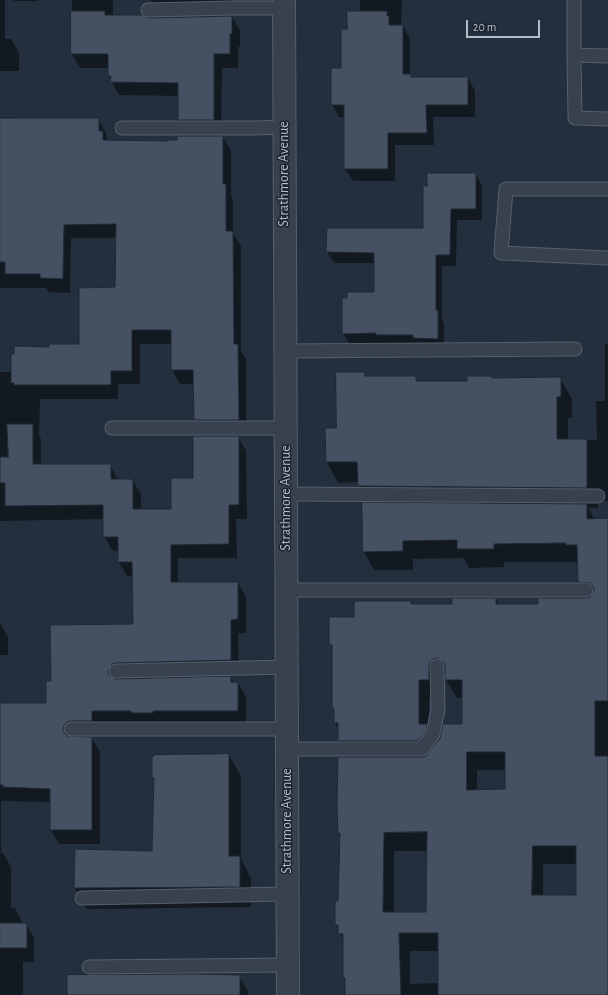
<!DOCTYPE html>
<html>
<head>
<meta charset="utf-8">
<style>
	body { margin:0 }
	#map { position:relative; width:608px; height:995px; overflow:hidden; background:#242f3e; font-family:"Alegreya Sans",sans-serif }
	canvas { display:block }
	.scale { position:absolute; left:466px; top:20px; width:74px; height:18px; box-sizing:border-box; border:2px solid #b4bcc9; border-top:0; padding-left:5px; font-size:12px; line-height:14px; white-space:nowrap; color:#b4bcc9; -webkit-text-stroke:3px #1d2633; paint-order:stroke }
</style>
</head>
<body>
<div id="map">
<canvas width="608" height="995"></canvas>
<div class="scale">20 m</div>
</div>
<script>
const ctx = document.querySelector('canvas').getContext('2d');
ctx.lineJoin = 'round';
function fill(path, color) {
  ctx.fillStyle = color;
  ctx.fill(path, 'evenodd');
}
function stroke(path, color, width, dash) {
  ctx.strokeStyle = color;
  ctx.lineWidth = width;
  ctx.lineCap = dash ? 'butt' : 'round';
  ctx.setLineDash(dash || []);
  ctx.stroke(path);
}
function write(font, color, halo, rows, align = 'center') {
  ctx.font = font + ' "Alegreya Sans",sans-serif';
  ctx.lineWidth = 3;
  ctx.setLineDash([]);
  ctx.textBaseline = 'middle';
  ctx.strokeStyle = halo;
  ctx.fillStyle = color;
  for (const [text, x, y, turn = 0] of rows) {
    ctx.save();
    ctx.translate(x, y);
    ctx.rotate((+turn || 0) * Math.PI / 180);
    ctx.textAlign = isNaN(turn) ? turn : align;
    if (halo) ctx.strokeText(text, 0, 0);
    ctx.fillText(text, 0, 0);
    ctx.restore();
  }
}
const shadow = new Path2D(`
	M 0,0 L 5,0 L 5,39 L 11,39 L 19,53 L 19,71 L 0,71 Z
	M 13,0 L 38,0 L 38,1 L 14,1 Z
	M 72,0 L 113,0 L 113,16 L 148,19 L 232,17 L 240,31 L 240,47 L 238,47 L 238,68 L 222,68 L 221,134 L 187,134 L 179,120 L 179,96 L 119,95 L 109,76 L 109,68 L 80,68 L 72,54 Z
	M 151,0 L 233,0 L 233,11 L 157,13 Z
	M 360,0 L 402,0 L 401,26 L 403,26 L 410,39 L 410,75 L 413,78 L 468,78 L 475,91 L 475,117 L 433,117 L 434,145 L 395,145 L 395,181 L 353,181 L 345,169 L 345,117 L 339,117 L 332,105 L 342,69 L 348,30 L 360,12 Z
	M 0,117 L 16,117 L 17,119 L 98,119 L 106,133 L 108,141 L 169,142 L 223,137 L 231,151 L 231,195 L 233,200 L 233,233 L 241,246 L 241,351 L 246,359 L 246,434 L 203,434 L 195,420 L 194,384 L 180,384 L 172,370 L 172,344 L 140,344 L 140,384 L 118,384 L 118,399 L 40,399 L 39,436 L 41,439 L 41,465 L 110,465 L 118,480 L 132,480 L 141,494 L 141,510 L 172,510 L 194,479 L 238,437 L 246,451 L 247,519 L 236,519 L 237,558 L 178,558 L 178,583 L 238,583 L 246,597 L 246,633 L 238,633 L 239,674 L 124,677 L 116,679 L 231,677 L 234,683 L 238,683 L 246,697 L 246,725 L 79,735 L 72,737 L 92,738 L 100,752 L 100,844 L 59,844 L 51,830 L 51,802 L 1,801 L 1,853 L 3,853 L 11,867 L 11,908 L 15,908 L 23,924 L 26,924 L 34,938 L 34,962 L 23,962 L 23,995 L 0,995 L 0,704 L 47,704 L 52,682 L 134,625 L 133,576 L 127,576 L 119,562 L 119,551 L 112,550 L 104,536 L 104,519 L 0,521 L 0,372 L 12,372 L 50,348 L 80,345 L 116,288 L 117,238 L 71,238 L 70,293 L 49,292 L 46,288 L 0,288 Z
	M 475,174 L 482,185 L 482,220 L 457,220 L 456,266 L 442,266 L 442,319 L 444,323 L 444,350 L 350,345 L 343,333 L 348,299 L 375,293 L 375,263 L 334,263 L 327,252 L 424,229 Z
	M 605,344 L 608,344 L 608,501 L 598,501 L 598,508 L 588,508 L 595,520 L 608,519 L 608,995 L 346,995 L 346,981 L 344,978 L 344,941 L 336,925 L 339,902 L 341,836 L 339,833 L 349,758 L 339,741 L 339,731 L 335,723 L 335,710 L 333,707 L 333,649 L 330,645 L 354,618 L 410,602 L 412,605 L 453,605 L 496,599 L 499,605 L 539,605 L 588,598 L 579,582 L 579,564 L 576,562 L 504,562 L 504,567 L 469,568 L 464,558 L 413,559 L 413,570 L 374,570 L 364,552 L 369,504 L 359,486 L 358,482 L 338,483 L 327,462 L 337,429 L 364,373 L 366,377 L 415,377 L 418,382 L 468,382 L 492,377 L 493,379 L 560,378 L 572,399 L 572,418 L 568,418 L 568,440 L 597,440 L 596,401 L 605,401 ZM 444,677 L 446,677 L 446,680 L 457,698 L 463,698 L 463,725 L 437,744 L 429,730 L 429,698 L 439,698 L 440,681 ZM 477,770 L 506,770 L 506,790 L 477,791 ZM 394,851 L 427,851 L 427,913 L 394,913 ZM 543,864 L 577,864 L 577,896 L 543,896 ZM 410,951 L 439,951 L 439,983 L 410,984 Z
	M 0,623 L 8,637 L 8,655 L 0,655 Z
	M 229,755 L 241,776 L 241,859 L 251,878 L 251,907 L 87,909 L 75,888 L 153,852 L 155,780 L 153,777 Z
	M 239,976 L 248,991 L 248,995 L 68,995 Z`);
const building = new Path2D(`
	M 71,11 L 105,11 L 105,15 L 142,15 L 148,18 L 232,16 L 232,34 L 230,34 L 230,54 L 214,54 L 214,120 L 178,120 L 178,83 L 110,82 L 111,76 L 108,76 L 108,54 L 71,54 Z
	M 347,11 L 387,11 L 387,16 L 389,16 L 389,25 L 403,25 L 403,74 L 411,74 L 411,77 L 468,77 L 468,105 L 426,105 L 427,133 L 388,133 L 388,169 L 344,169 L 344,105 L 331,105 L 331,68 L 341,68 L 341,29 L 347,29 Z
	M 0,118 L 99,118 L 99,131 L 103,131 L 103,140 L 168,141 L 168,140 L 177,140 L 177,136 L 223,136 L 223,184 L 226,184 L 226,231 L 233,231 L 234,344 L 238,344 L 239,420 L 194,420 L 193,370 L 171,370 L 171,330 L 132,330 L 132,371 L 111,371 L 111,385 L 14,385 L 14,383 L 11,383 L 11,354 L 14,354 L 14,346 L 49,347 L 49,344 L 79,344 L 79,288 L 115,287 L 116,224 L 64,225 L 63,279 L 40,278 L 40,274 L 5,274 L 5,262 L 0,262 Z
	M 427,173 L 476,173 L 476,209 L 451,209 L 450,255 L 436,255 L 436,310 L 438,310 L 438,339 L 413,338 L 413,335 L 376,335 L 376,333 L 342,334 L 342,298 L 347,298 L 347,292 L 374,292 L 374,253 L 326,252 L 327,228 L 423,228 L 423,186 L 427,186 Z
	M 336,372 L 365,372 L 365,376 L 416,376 L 416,381 L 467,381 L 467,376 L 492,376 L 492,378 L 561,377 L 561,397 L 557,397 L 557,439 L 587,439 L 587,488 L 358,486 L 357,462 L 326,462 L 325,428 L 336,428 Z
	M 7,424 L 33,424 L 33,464 L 111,464 L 111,479 L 133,479 L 133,509 L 171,509 L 171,478 L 193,478 L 193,436 L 239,436 L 239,505 L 229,505 L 229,544 L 171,545 L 171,582 L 238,582 L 238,619 L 231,620 L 231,660 L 116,663 L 112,664 L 108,671 L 109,675 L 116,679 L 231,676 L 231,682 L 238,682 L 238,711 L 153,711 L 153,713 L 131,713 L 131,711 L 92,711 L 92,721 L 71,721 L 67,722 L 64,725 L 63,729 L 64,733 L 67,736 L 92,737 L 92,830 L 50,830 L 50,789 L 3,787 L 3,785 L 0,785 L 0,703 L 46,703 L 46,681 L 51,681 L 50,625 L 133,624 L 132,562 L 118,562 L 118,537 L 103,537 L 103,505 L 5,506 L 5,483 L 0,483 L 0,457 L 8,457 Z
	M 362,502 L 587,504 L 587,519 L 608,518 L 608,701 L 595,701 L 595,756 L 608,756 L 608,995 L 438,995 L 438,933 L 399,933 L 401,995 L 345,995 L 345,978 L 343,978 L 343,934 L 338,934 L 338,925 L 335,925 L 335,901 L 338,901 L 340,833 L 338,834 L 337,806 L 338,757 L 422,757 L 426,756 L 440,738 L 443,724 L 462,724 L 462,680 L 445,680 L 445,666 L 444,662 L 437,658 L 433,659 L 430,662 L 429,666 L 429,680 L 419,680 L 419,724 L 427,724 L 426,731 L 418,741 L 338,741 L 338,723 L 334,723 L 334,708 L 332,708 L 332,645 L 329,645 L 329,617 L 354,617 L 354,601 L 411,601 L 411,604 L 452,604 L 452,598 L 496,598 L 496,604 L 538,604 L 538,598 L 586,598 L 590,597 L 594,590 L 593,586 L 590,583 L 578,582 L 577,545 L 566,545 L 566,543 L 494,544 L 494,549 L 457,549 L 457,540 L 403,541 L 403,551 L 363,552 ZM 467,752 L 505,752 L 505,789 L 467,790 ZM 427,832 L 426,912 L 383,912 L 384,833 ZM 533,846 L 576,846 L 576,895 L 532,895 Z
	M 229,754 L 229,856 L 240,856 L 240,887 L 74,888 L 75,849 L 152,851 L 154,778 L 152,778 L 152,756 L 154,756 L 154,755 Z
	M 0,923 L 27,923 L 27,948 L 0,948 Z
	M 195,974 L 240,975 L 240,995 L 67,995 L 67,975 Z`);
const lane = new Path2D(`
	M 574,0 L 574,55
	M 148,10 L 232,8 L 284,8
	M 608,56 L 574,55 L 575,118 L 608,119
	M 122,128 L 254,128 L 284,127
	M 608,189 L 506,189 L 501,253 L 608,258
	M 285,351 L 575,349
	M 112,428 L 286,428
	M 286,494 L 598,496
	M 286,590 L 586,590
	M 116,671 L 287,667
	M 71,729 L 287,729
	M 287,749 L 422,749 L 433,734 L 438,709 L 437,666
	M 82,898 L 287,894
	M 89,967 L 288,965`);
const street = new Path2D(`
	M 284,0 L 288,995`);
const streetNames = [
	["Strathmore Avenue",284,174,-90],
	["Strathmore Avenue",286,498,-90],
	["Strathmore Avenue",287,821,-90]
];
fill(shadow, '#0007');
fill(building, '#455162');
stroke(building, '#1f2835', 1);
stroke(lane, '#565f6c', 15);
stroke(street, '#565f6c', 24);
stroke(lane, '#38414e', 13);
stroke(street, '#38414e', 22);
write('14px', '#b4bcc9', '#1d2633', streetNames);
</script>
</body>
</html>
